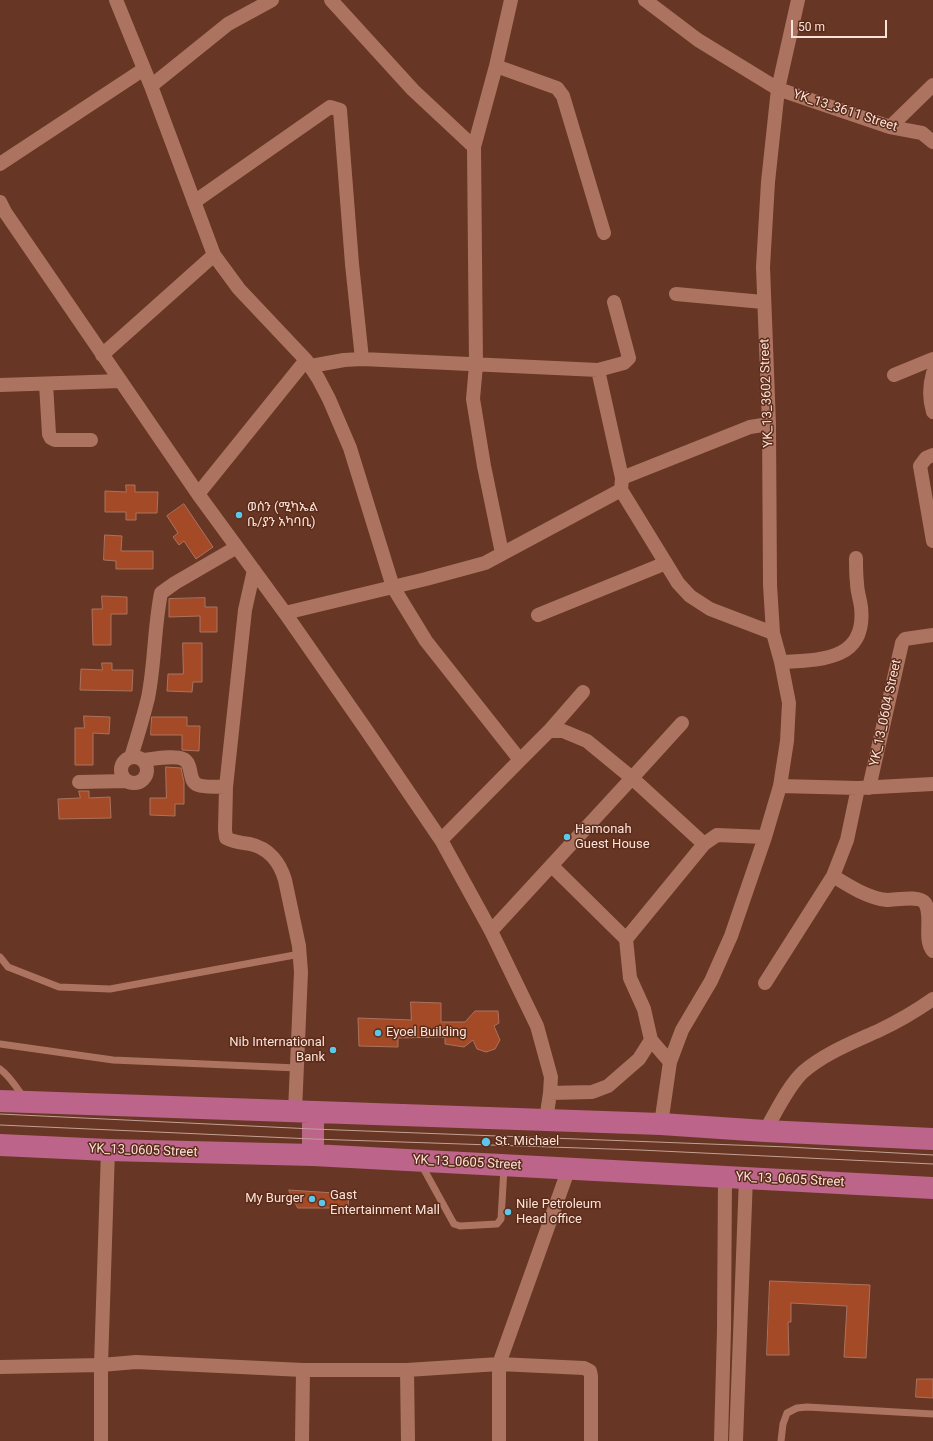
<!DOCTYPE html>
<html>
<head>
<meta charset="utf-8">
<style>
	body { margin:0 }
	#map { position:relative; width:933px; height:1441px; overflow:hidden; background:#683624; font-family:Roboto,sans-serif }
	canvas { display:block }
	.scale { position:absolute; left:791px; top:20px; width:96px; height:18px; box-sizing:border-box; border:2px solid #fbe2d9; border-top:0; padding-left:5px; font-size:12px; line-height:14px; white-space:nowrap; color:#fbe2d9; -webkit-text-stroke:3px #5c2c1a; paint-order:stroke }
</style>
</head>
<body>
<div id="map">
<canvas width="933" height="1441"></canvas>
<div class="scale">50 m</div>
</div>
<script>
const ctx = document.querySelector('canvas').getContext('2d');
ctx.lineJoin = 'round';
function fill(path, color) {
  ctx.fillStyle = color;
  ctx.fill(path, 'evenodd');
}
function stroke(path, color, width, dash) {
  ctx.strokeStyle = color;
  ctx.lineWidth = width;
  ctx.lineCap = dash ? 'butt' : 'round';
  ctx.setLineDash(dash || []);
  ctx.stroke(path);
}
function write(font, color, halo, rows, align = 'center') {
  ctx.font = font + ' Roboto,"Noto Sans Ethiopic",sans-serif';
  ctx.lineWidth = 3;
  ctx.setLineDash([]);
  ctx.textBaseline = 'middle';
  ctx.strokeStyle = halo;
  ctx.fillStyle = color;
  for (const [text, x, y, turn = 0] of rows) {
    ctx.save();
    ctx.translate(x, y);
    ctx.rotate((+turn || 0) * Math.PI / 180);
    ctx.textAlign = isNaN(turn) ? turn : align;
    if (halo) ctx.strokeText(text, 0, 0);
    ctx.fillText(text, 0, 0);
    ctx.restore();
  }
}
const building = new Path2D(`
	M 126,485 L 135,485 L 135,492 L 158,492 L 157,513 L 136,513 L 136,520 L 126,520 L 126,512 L 105,512 L 105,491 L 126,492 Z
	M 184,504 L 213,547 L 196,559 L 184,541 L 179,545 L 173,537 L 178,533 L 167,516 Z
	M 105,535 L 122,536 L 121,551 L 153,551 L 153,569 L 116,569 L 116,561 L 104,560 Z
	M 102,596 L 127,597 L 127,614 L 111,614 L 111,645 L 93,645 L 92,609 L 102,609 Z
	M 205,598 L 205,607 L 217,607 L 217,632 L 200,632 L 200,616 L 169,617 L 169,599 Z
	M 183,643 L 202,643 L 202,682 L 193,682 L 192,692 L 167,691 L 168,674 L 183,674 Z
	M 102,663 L 112,663 L 112,670 L 133,670 L 132,691 L 80,690 L 81,669 L 102,670 Z
	M 84,716 L 110,717 L 109,734 L 93,733 L 93,765 L 75,765 L 75,728 L 84,728 Z
	M 152,717 L 187,717 L 187,726 L 200,726 L 199,751 L 182,750 L 182,735 L 151,735 Z
	M 166,767 L 181,768 L 184,782 L 184,804 L 175,804 L 175,816 L 150,815 L 150,798 L 166,798 Z
	M 79,791 L 89,791 L 89,798 L 110,797 L 111,818 L 59,819 L 58,799 L 80,798 Z
	M 411,1002 L 441,1003 L 441,1022 L 465,1022 L 475,1011 L 498,1011 L 499,1023 L 494,1026 L 500,1040 L 495,1049 L 486,1052 L 477,1049 L 473,1040 L 464,1047 L 445,1044 L 445,1037 L 398,1038 L 398,1047 L 359,1046 L 358,1018 L 411,1020 Z
	M 289,1190 L 349,1194 L 348,1208 L 298,1208 Z
	M 770,1281 L 870,1285 L 866,1358 L 844,1357 L 847,1306 L 791,1303 L 791,1322 L 788,1322 L 789,1355 L 767,1355 Z
	M 917,1379 L 933,1379 L 933,1398 L 916,1397 Z`);
const lane = new Path2D(`
	M 0,957 L 8,967 L 59,987 L 110,989 L 300,954
	M 0,1044 L 113,1060 L 297,1068
	M 0,1069 C 10,1076 17,1088 24,1098
	M 421,1164 L 454,1224 L 460,1226 L 497,1224 L 501,1219 L 504,1168
	M 781,1441 L 783,1424 L 787,1413 L 797,1408 L 807,1407 L 933,1414`);
const street = new Path2D(`
	M 116,0 L 151,86 L 214,255 L 239,289 L 306,360 L 318,378 L 329,399 L 350,448 L 393,587 L 426,641 L 520,760 L 441,840
	M 331,0 L 413,90 L 474,147 L 476,365 L 473,399 L 484,466 L 502,553
	M 645,0 L 698,40 L 778,89 L 890,127 L 922,133 L 933,142
	M 496,66 L 557,88 L 563,96 L 604,233
	M 151,86 L 228,24 L 272,0
	M 890,127 L 933,85
	M 474,147 L 496,66 L 511,0
	M 0,164 L 144,69
	M 0,202 L 5,212 L 198,494 L 285,613 L 367,731 L 441,840 L 491,931 L 537,1026 L 551,1077 L 550,1093 L 546,1120
	M 194,202 L 330,107 L 340,110 L 352,264 L 362,359
	M 676,294 L 763,302
	M 102,355 L 214,255
	M 311,366 L 344,360 L 362,359 L 598,370 L 624,363 L 629,358 L 614,302
	M 598,370 L 622,478
	M 933,373 C 929,387 929,399 933,412
	M 894,375 L 933,359
	M 46,384 L 49,434 L 51,438 L 55,440 L 91,440
	M 0,385 L 121,381
	M 933,455 L 926,458 L 920,466 L 933,541
	M 621,490 L 622,478 L 750,427 L 769,424
	M 198,494 L 306,360
	M 254,570 L 245,610 L 226,787 L 225,830 L 226,838 C 233,842 242,843 250,844 C 269,848 280,863 285,880 L 299,946 L 301,972 L 295,1111
	M 285,613 L 426,579 L 485,563 L 621,490 L 678,583 L 690,596 L 710,609 L 773,633
	M 538,615 L 666,563
	M 781,662 C 820,660 867,661 861,607 C 860,599 857,591 857,583 C 856,575 856,566 856,558
	M 549,731 L 583,692
	M 131,757 C 137,738 143,718 148,698 C 155,663 154,628 161,593 L 175,583 L 237,547
	M121 770a13 13 0 1 1 26 0a13 13 0 1 1-26 0Z
	M 143,760 C 153,759 174,755 183,759 C 194,764 187,781 198,785 C 206,788 217,786 226,787
	M 520,760 L 549,731 L 563,731 L 587,741 L 632,778 L 682,723
	M 79,782 L 126,781
	M 780,786 L 858,788 L 933,784
	M 869,788 L 902,643 L 905,639 L 933,635
	M 552,866 L 626,939
	M 833,876 C 849,886 868,898 887,900 C 897,900 919,895 925,903 C 933,915 923,940 933,951
	M 491,931 L 632,778 L 704,844 L 717,835 L 765,837
	M 765,983 L 833,876 L 847,840 L 858,788
	M 670,1062 L 651,1040 L 644,1009 L 630,978 L 626,939 L 704,844
	M 550,1093 L 592,1092 L 608,1086 L 639,1059 L 651,1040
	M 661,1124 L 670,1062 L 682,1030 L 711,981 L 731,936 L 765,837 L 780,786 L 787,741 L 789,703 L 781,662 L 773,633 L 770,585 L 769,424 L 763,267 L 768,182 L 778,89 L 798,0
	M 765,1131 C 775,1114 788,1086 803,1072 C 825,1053 854,1042 880,1030 C 899,1021 916,1011 933,999
	M 0,1367 L 101,1365 L 136,1362 L 303,1370 L 407,1370 L 499,1364 L 584,1368 L 590,1371 L 591,1376 L 591,1441
	M 407,1370 L 408,1441
	M 101,1441 L 101,1365 L 108,1150
	M 302,1441 L 303,1370
	M 499,1441 L 499,1364 L 569,1168
	M 721,1441 L 724,1329 L 725,1176
	M 736,1441 L 746,1177`);
const primary = new Path2D(`
	M 0,1101 L 661,1124 L 765,1131 L 933,1139
	M 0,1145 L 108,1150 L 313,1155 L 933,1188
	M 313,1155 L 313,1112`);
const tram = new Path2D(`
	M 0,1114 L 313,1129 L 788,1147 L 933,1155
	M 0,1125 L 313,1139 L 640,1150 L 933,1164`);
const markers = [
	[239,515,4,"#5cc7e8"],
	[567,837,4,"#5cc7e8"],
	[378,1033,4,"#5cc7e8"],
	[333,1050,4,"#5cc7e8"],
	[486,1142,5,"#5cc7e8"],
	[312,1199,4,"#5cc7e8"],
	[322,1203,4,"#5cc7e8"],
	[508,1212,4,"#5cc7e8"]
];
const streetNames = [
	["YK_13_3611 Street",845,111,18],
	["YK_13_3602 Street",767,393,-92],
	["YK_13_0604 Street",886,713,-78],
	["YK_13_0605 Street",143,1151,2],
	["YK_13_0605 Street",467,1163,3],
	["YK_13_0605 Street",790,1180,3]
];
const poiNames = [
	["ወሰን (ሚካኤል",247,508],
	["ቤ/ያን አካባቢ)",247,523],
	["Hamonah",575,830],
	["Guest House",575,845],
	["Eyoel Building",386,1033],
	["Nib International",325,1043,"right"],
	["Bank",325,1058,"right"],
	["St. Michael",495,1142],
	["Gast",330,1196],
	["Entertainment Mall",330,1211],
	["My Burger",304,1199,"right"],
	["Nile Petroleum",516,1205],
	["Head office",516,1220]
];
fill(building, '#a44a26');
stroke(building, '#aa735f', 1);
stroke(lane, '#ac7460', 7);
stroke(street, '#ac7460', 14);
stroke(primary, '#bc6489', 22);
stroke(tram, '#c3a094', 1);
for (const [x, y, r, color] of markers) {
  const dot = new Path2D();
  dot.arc(x, y, r, 0, 2 * Math.PI);
  ctx.fillStyle = color;
  ctx.fill(dot);
  stroke(dot, '#5c2c1a', 1.5);
}
write('13px', '#fbe2d9', '#5c2c1a', streetNames);
write('13px', '#fbe2d9', '#5c2c1a', poiNames, 'left');
</script>
</body>
</html>
